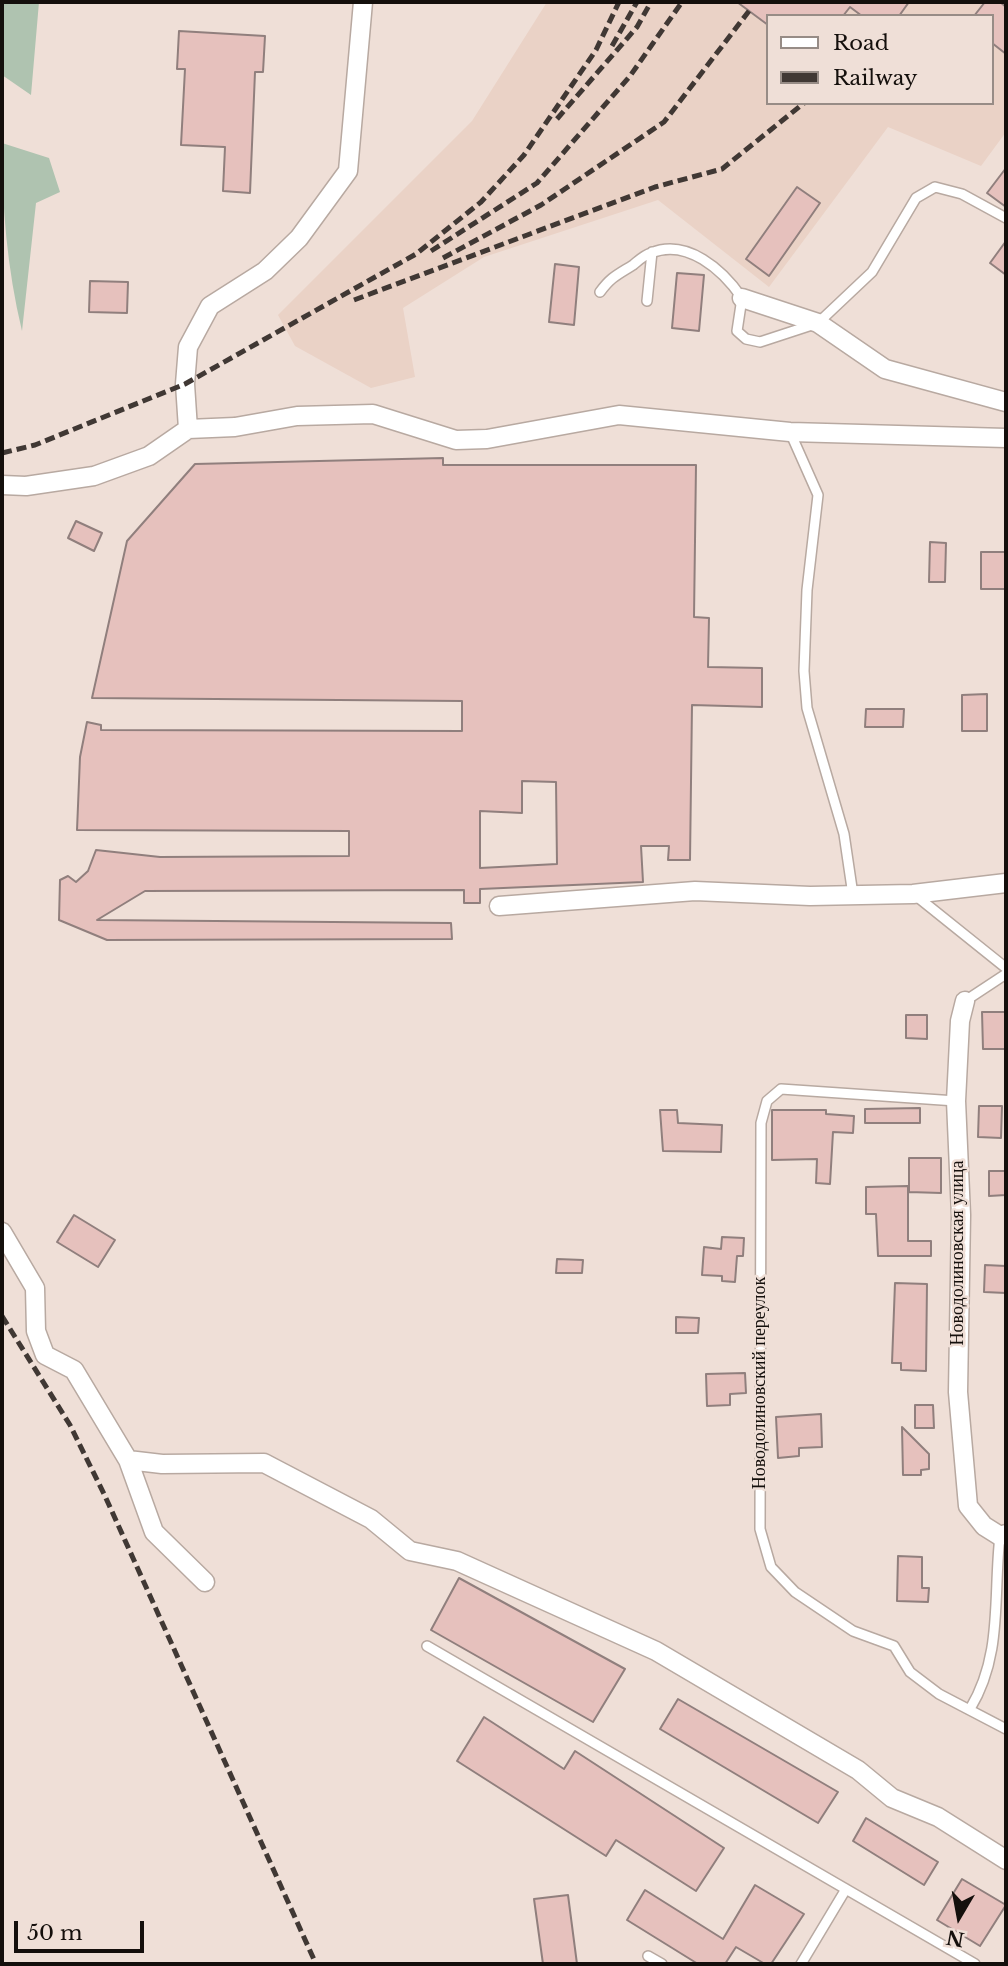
<!DOCTYPE html>
<html>
<head>
<meta charset="utf-8">
<style>
	body { margin:0 }
	#map { position:relative; width:1008px; height:1966px; overflow:hidden; background:#efdfd7; font-family:"Libre Baskerville",serif }
	canvas { display:block }
	.frame { position:absolute; inset:0; border:4px solid #140f0c; pointer-events:none }
	.legend { position:absolute; left:766px; top:14px; width:228px; height:91px; box-sizing:border-box; background:#efdfd7; border:2px solid #978c86; margin:0; padding:9px 12px; list-style:none; font-size:21px; color:#140f0c }
	.legend li { display:flex; align-items:center; gap:14px; height:35px }
	.legend b { width:35px; border:2px solid #978c86 }
	.north { position:absolute; left:924px; top:1882px; width:70px; height:70px; -webkit-text-stroke:5px #efdfd7; paint-order:stroke; rotate:190deg; font-size:19px; font-weight:700; line-height:28px; text-align:center; color:#140f0c }
	.north::after { content:''; display:block; margin:auto; width:24px; height:32px; background:#140f0c; clip-path:polygon(50% 0,100% 100%,50% 72%,0 100%) }
	.scale { position:absolute; left:14px; top:1921px; width:130px; height:32px; box-sizing:border-box; border:4px solid #140f0c; border-top:0; padding-left:9px; font-size:21px; line-height:24px; white-space:nowrap; color:#140f0c; -webkit-text-stroke:5px #efdfd7; paint-order:stroke }
</style>
</head>
<body>
<div id="map">
<canvas width="1008" height="1966"></canvas>
<div class="frame"></div>
<ul class="legend">
<li><b style="height:9px;background:#fff"></b>Road</li>
<li><b style="height:9px;background:#403834"></b>Railway</li>
</ul>
<div class="north">N</div>
<div class="scale">50 m</div>
</div>
<script>
const ctx = document.querySelector('canvas').getContext('2d');
ctx.lineJoin = 'round';
function fill(path, color) {
  ctx.fillStyle = color;
  ctx.fill(path, 'evenodd');
}
function stroke(path, color, width, dash) {
  ctx.strokeStyle = color;
  ctx.lineWidth = width;
  ctx.lineCap = dash ? 'butt' : 'round';
  ctx.setLineDash(dash || []);
  ctx.stroke(path);
}
function write(font, color, halo, rows, align = 'center') {
  ctx.font = font + ' "Libre Baskerville",serif';
  ctx.lineWidth = 5;
  ctx.setLineDash([]);
  ctx.textBaseline = 'middle';
  ctx.strokeStyle = halo;
  ctx.fillStyle = color;
  for (const [text, x, y, turn = 0] of rows) {
    ctx.save();
    ctx.translate(x, y);
    ctx.rotate((+turn || 0) * Math.PI / 180);
    ctx.textAlign = isNaN(turn) ? turn : align;
    if (halo) ctx.strokeText(text, 0, 0);
    ctx.fillText(text, 0, 0);
    ctx.restore();
  }
}
const built = new Path2D(`
	M 547,2 L 1006,2 L 1006,132 L 981,166 L 888,127 L 769,287 L 658,200 L 484,257 L 403,308 L 415,377 L 371,388 L 295,346 L 278,315 L 472,121 ZM 768,16 L 992,16 L 992,103 L 768,103 Z`);
const green = new Path2D(`
	M 2,2 L 39,2 L 31,95 L 2,75 Z
	M 2,143 L 49,158 L 60,192 L 36,203 L 22,331 C 7,268 2,207 2,143 Z`);
const building = new Path2D(`
	M 737,2 L 909,2 L 899,16 L 862,16 L 850,7 L 843,16 L 768,16 L 768,25 Z
	M 985,2 L 1000,2 L 1006,7 L 1006,54 L 992,43 L 992,16 L 974,16 Z
	M 179,31 L 265,36 L 263,72 L 255,72 L 250,193 L 223,191 L 225,147 L 181,145 L 185,69 L 177,69 Z
	M 1006,168 L 1006,207 L 987,193 Z
	M 797,187 L 820,203 L 769,276 L 746,259 Z
	M 1006,241 L 1006,275 L 990,263 Z
	M 555,264 L 579,267 L 574,325 L 549,322 Z
	M 677,273 L 704,275 L 699,331 L 672,328 Z
	M 90,281 L 128,282 L 127,313 L 89,312 Z
	M 443,458 L 443,465 L 696,465 L 694,617 L 709,618 L 708,667 L 762,668 L 762,707 L 692,705 L 690,860 L 668,860 L 669,846 L 641,846 L 643,882 L 480,889 L 480,903 L 464,903 L 464,890 L 145,891 L 97,920 L 451,923 L 452,939 L 107,940 L 59,920 L 60,880 L 68,876 L 76,882 L 88,871 L 96,850 L 160,857 L 349,856 L 349,831 L 77,830 L 80,757 L 87,722 L 101,725 L 101,730 L 462,731 L 462,701 L 92,698 L 127,541 L 195,464 ZM 522,781 L 556,782 L 557,864 L 480,868 L 480,811 L 522,813 Z
	M 76,521 L 102,533 L 94,551 L 68,538 Z
	M 930,542 L 946,543 L 945,582 L 929,582 Z
	M 981,552 L 1006,552 L 1006,589 L 981,589 Z
	M 987,694 L 987,731 L 962,731 L 962,695 Z
	M 866,709 L 904,709 L 903,727 L 865,727 Z
	M 982,1012 L 1006,1012 L 1006,1049 L 983,1049 Z
	M 906,1015 L 927,1015 L 927,1039 L 906,1038 Z
	M 979,1106 L 1002,1106 L 1001,1138 L 978,1137 Z
	M 920,1108 L 920,1123 L 865,1123 L 865,1109 Z
	M 660,1110 L 677,1110 L 678,1123 L 722,1125 L 721,1152 L 663,1151 Z
	M 772,1110 L 826,1110 L 826,1114 L 854,1116 L 853,1133 L 833,1132 L 830,1184 L 816,1183 L 817,1159 L 772,1160 Z
	M 909,1158 L 941,1158 L 941,1193 L 909,1192 Z
	M 989,1171 L 1006,1171 L 1006,1195 L 989,1196 Z
	M 908,1186 L 908,1241 L 931,1241 L 931,1256 L 878,1256 L 876,1214 L 866,1214 L 866,1187 Z
	M 74,1215 L 115,1240 L 98,1267 L 57,1242 Z
	M 722,1237 L 744,1238 L 743,1256 L 737,1256 L 735,1282 L 722,1281 L 722,1276 L 702,1275 L 704,1247 L 721,1249 Z
	M 557,1259 L 583,1260 L 582,1273 L 556,1273 Z
	M 985,1265 L 1006,1266 L 1006,1293 L 984,1292 Z
	M 895,1283 L 927,1284 L 926,1371 L 901,1370 L 901,1363 L 892,1363 Z
	M 676,1317 L 699,1318 L 698,1333 L 676,1333 Z
	M 745,1373 L 746,1393 L 730,1394 L 730,1405 L 707,1406 L 706,1374 Z
	M 915,1405 L 933,1405 L 934,1428 L 915,1428 Z
	M 821,1414 L 822,1447 L 799,1448 L 799,1456 L 778,1458 L 776,1417 Z
	M 902,1427 L 929,1454 L 929,1469 L 921,1470 L 921,1475 L 903,1475 Z
	M 898,1556 L 922,1557 L 922,1588 L 929,1588 L 928,1602 L 897,1601 Z
	M 459,1578 L 625,1669 L 593,1722 L 431,1630 Z
	M 678,1699 L 838,1792 L 818,1823 L 660,1729 Z
	M 484,1717 L 564,1769 L 575,1751 L 724,1848 L 696,1891 L 616,1840 L 606,1856 L 457,1761 Z
	M 866,1818 L 938,1862 L 924,1885 L 853,1841 Z
	M 962,1879 L 1006,1905 L 980,1946 L 937,1920 Z
	M 755,1885 L 804,1914 L 771,1964 L 765,1964 L 736,1947 L 725,1964 L 698,1964 L 627,1920 L 645,1890 L 723,1939 Z
	M 568,1895 L 577,1964 L 543,1964 L 534,1899 Z`);
const lane = new Path2D(`
	M 600,292 C 611,277 617,275 633,265 C 638,261 644,255 651,253 C 687,238 723,270 742,298 L 737,331 L 746,339 L 760,342 L 818,323 L 872,272 L 916,198 L 935,187 L 962,194 L 1006,218
	M 647,301 L 652,252
	M 790,432 L 818,495 L 807,590 L 804,671 L 807,708 L 844,834 L 853,895
	M 915,895 L 1006,968
	M 965,1001 L 1006,974
	M 956,1101 L 781,1089 L 767,1101 L 761,1123 L 760,1529 L 771,1567 L 795,1592 L 853,1631 L 894,1646 L 910,1672 L 939,1694 L 1006,1729
	M 427,1646 L 975,1964
	M 970,1709 C 1003,1655 993,1596 1000,1536
	M 648,1956 L 662,1964
	M 801,1964 L 846,1889`);
const street = new Path2D(`
	M 742,298 L 818,323 L 885,369 L 1006,402
	M 188,429 L 185,384 L 188,347 L 210,306 L 265,271 L 299,238 L 348,171 L 363,2
	M 2,485 L 26,486 L 94,476 L 149,456 L 188,429 L 235,427 L 297,416 L 373,414 L 456,440 L 487,439 L 619,415 L 790,432 L 1006,438
	M 499,906 L 695,891 L 810,896 L 913,894 L 1006,883
	M 965,1001 L 960,1021 L 956,1101 L 961,1215 L 958,1392 L 968,1506 L 984,1526 L 1000,1536 L 1006,1534
	M 2,1232 L 35,1288 L 36,1331 L 45,1355 L 74,1370 L 128,1460 L 154,1532 L 205,1582
	M 128,1460 L 162,1464 L 264,1463 L 371,1519 L 410,1551 L 457,1561 L 656,1651 L 858,1770 L 892,1798 L 938,1817 L 1006,1860`);
const rail = new Path2D(`
	M 612,46 L 637,2
	M 557,119 L 637,27 L 651,2
	M 431,251 L 537,183 L 630,76 L 682,2
	M 443,258 L 541,205 L 664,122 L 749,11
	M 354,300 L 655,187 L 722,169 L 804,103
	M 2,453 L 35,445 L 185,384 L 416,254 L 481,202 L 524,155 L 596,50 L 619,2
	M 2,1316 L 70,1425 L 105,1496 L 316,1964`);
const streetNames = [
	["Новодолиновская улица",958,1253,-90],
	["Новодолиновский переулок",760,1383,-90]
];
fill(built, '#ead2c6');
fill(green, '#afc3b0');
fill(building, '#e6c1bd');
stroke(building, '#907f7d', 2);
stroke(lane, '#b8a9a1', 12);
stroke(street, '#b8a9a1', 21);
stroke(lane, '#fff', 9);
stroke(street, '#fff', 18);
stroke(rail, '#403834', 5, [10, 5]);
write('18px', '#140f0c', '#efdfd7', streetNames);
</script>
</body>
</html>
